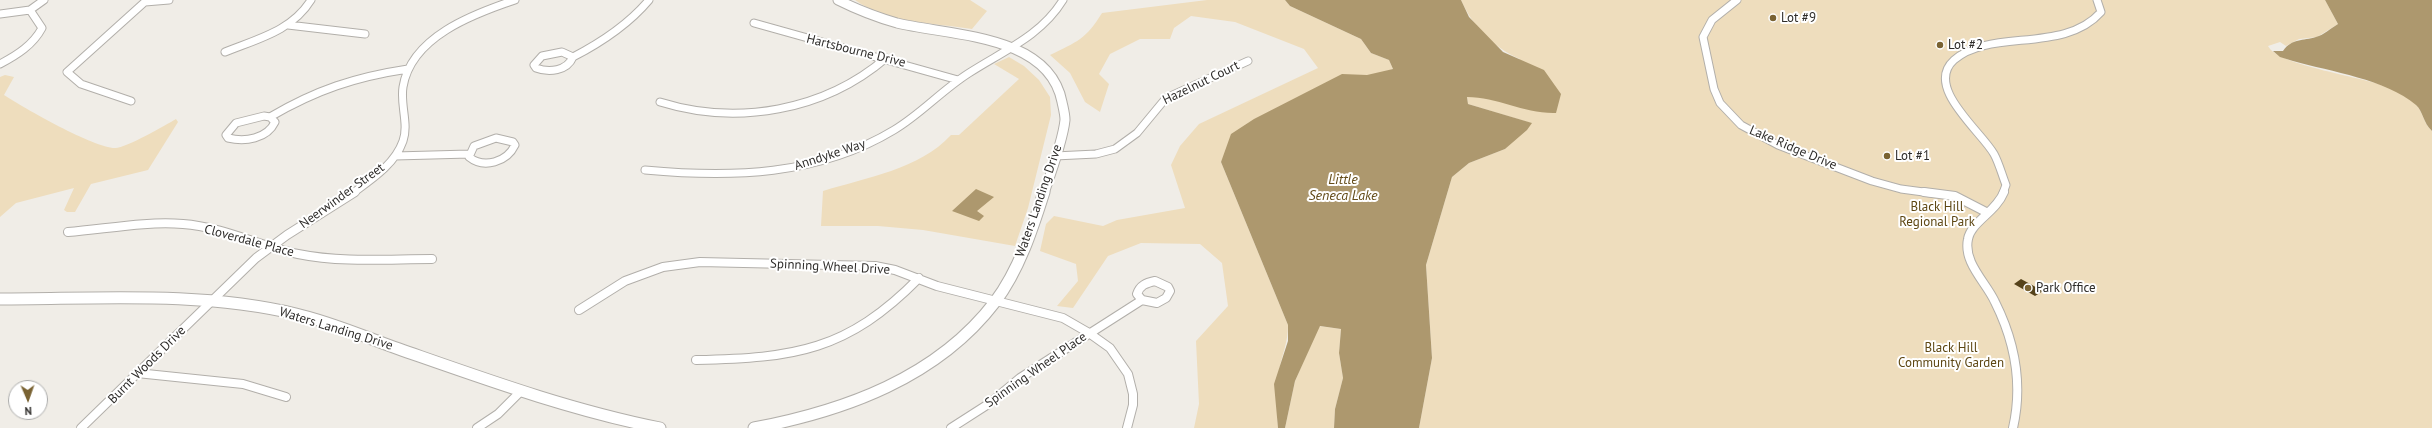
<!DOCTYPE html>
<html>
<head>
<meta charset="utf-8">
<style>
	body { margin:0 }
	#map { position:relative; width:2432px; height:428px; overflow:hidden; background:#f0ede7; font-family:"PT Sans",sans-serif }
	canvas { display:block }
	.north { position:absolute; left:8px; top:380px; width:40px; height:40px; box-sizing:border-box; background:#fff; border:1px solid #ababaa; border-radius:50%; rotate:178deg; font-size:11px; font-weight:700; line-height:16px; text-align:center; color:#2e2c2a }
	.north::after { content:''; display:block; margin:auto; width:14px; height:18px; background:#796232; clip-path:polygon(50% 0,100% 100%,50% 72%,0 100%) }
</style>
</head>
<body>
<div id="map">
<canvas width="2432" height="428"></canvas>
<div class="north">N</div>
</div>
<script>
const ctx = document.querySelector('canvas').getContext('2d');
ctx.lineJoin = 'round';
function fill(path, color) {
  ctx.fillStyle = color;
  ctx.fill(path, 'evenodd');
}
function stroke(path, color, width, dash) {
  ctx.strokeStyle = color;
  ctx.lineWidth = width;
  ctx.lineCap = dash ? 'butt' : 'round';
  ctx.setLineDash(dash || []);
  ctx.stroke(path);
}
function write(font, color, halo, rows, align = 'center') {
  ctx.font = font + ' "PT Sans",sans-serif';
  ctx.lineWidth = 4;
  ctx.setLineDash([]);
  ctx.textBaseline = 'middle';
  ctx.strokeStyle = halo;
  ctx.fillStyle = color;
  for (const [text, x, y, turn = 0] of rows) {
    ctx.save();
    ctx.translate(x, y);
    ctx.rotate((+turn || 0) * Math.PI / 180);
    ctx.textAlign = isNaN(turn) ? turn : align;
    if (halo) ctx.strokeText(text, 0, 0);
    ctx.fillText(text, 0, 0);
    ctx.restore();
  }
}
const green = new Path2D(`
	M 855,0 L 970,0 L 987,11 L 972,29 C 935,23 886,23 855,0 Z
	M 1207,0 L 1285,0 L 1290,6 L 1361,39 L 1371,53 L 1389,60 L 1393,69 L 1379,74 L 1335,80 L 1248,123 L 1221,162 L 1288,325 C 1288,343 1282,354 1279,371 C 1275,390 1277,409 1278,428 L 1194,428 L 1199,404 L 1196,341 L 1228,306 L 1222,263 L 1200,244 L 1141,243 L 1108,256 L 1073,308 L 1057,306 L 1078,281 L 1076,264 L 1040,251 L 1046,224 L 1054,216 L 1103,226 L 1117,220 L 1185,208 L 1171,165 L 1180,146 L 1199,124 L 1318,68 L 1304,49 L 1235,22 L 1191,16 L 1174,28 L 1170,39 L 1140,39 L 1110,54 L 1099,74 L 1109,84 L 1100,112 L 1085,102 L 1070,73 L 1050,55 C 1077,42 1086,39 1102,13 Z
	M 1461,0 L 2325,0 L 2338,24 L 2317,37 L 2299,39 L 2286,46 L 2280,42 L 2268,46 C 2278,66 2366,77 2390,88 C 2398,92 2414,101 2418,107 C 2424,116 2424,124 2432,131 L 2432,428 L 1419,428 L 1432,358 L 1426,265 L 1452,177 L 1469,163 L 1505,149 L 1531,123 L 1468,104 L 1467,97 L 1480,97 L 1520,59 C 1493,47 1473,27 1461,0 Z
	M 1009,57 L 1024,66 L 1039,80 L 1050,97 L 1051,115 L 1028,208 L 1015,246 L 923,230 L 878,226 L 821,226 L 823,191 C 865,178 920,169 951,135 L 959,135 L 1019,79 L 994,64 Z
	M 5,75 L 14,77 L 4,95 C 24,108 94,148 115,148 C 124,149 166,125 176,119 L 178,122 L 148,170 L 91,184 L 75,212 L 67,212 L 64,210 L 74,188 L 16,203 L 0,217 L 0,77 Z
	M 1319,326 L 1341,329 L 1339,353 L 1343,378 L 1335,409 L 1334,428 L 1285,428 L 1295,381 Z`);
const water = new Path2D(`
	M 1285,0 L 1461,0 L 1469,17 L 1503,52 L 1544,70 L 1561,94 L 1556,113 C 1524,114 1498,97 1467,97 L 1468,104 L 1532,123 L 1527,130 L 1505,149 L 1469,163 L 1452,177 L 1426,265 L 1432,358 L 1419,428 L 1334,428 L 1335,409 L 1343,378 L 1339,353 L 1341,329 L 1320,326 L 1295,381 L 1285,428 L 1278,428 L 1274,384 L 1288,341 L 1288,325 L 1221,162 L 1231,134 L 1254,119 L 1342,74 L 1367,75 L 1393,69 L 1389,60 L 1371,53 L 1361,39 L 1290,6 Z
	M 2325,0 L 2432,0 L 2432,131 C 2423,123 2423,111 2416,105 C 2385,79 2332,72 2293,61 L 2280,57 L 2273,51 L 2283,51 C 2292,38 2303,41 2316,37 C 2324,35 2331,28 2338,24 Z
	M 976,189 L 994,197 L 977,211 L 984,216 L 979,221 L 952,211 Z`);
const building = new Path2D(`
	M 2021,279 L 2043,291 L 2035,296 L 2014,284 Z`);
const minorFar1 = new Path2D(`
	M 1737,0 L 1712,20 L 1703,37 L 1714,89 L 1720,103 L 1741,125 L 1778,145 L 1872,181 L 1901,189 L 1931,193
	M 145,2 L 169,0
	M 0,14 L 30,10 L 44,0
	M 754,23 L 958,80
	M 288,25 L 365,34
	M 225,52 C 257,39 292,31 311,0
	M 562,52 L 573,57 C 567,71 549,73 536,68 L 534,65 L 542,56 Z
	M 573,57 C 602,42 628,25 649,0
	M 0,64 C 17,55 33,45 42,28 L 30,10
	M 131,101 L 81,84 L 67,72 L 147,0
	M 660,102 C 737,126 824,111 886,58
	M 264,116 L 270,117 L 275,122 C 267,139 245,142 228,138 L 226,135 L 236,123 Z
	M 270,117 C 316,90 355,77 408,69
	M 496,138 L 513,142 L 515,145 C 507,162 484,169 469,157 L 474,146 Z
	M 395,156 L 469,154
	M 1055,156 L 1096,154 L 1115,149 L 1137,133 L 1166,98 L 1248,61
	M 645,170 C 731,178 818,176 894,130 C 921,114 942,90 969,73 C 1003,51 1041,36 1063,0
	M 353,193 C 372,179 395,164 403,141 C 409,124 400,105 403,87 C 411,37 473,14 515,0
	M 2003,193 L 2006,185 C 2002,175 1999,163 1994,154 C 1981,131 1924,87 1954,60 C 1990,28 2064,54 2101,12 L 2097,0`);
const minor = new Path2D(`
	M 1924,192 L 1955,196 L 1988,213
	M 2004,192 C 1996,212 1971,222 1968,239 C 1963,263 1986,282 1995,302 C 2015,342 2023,384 2013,428
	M 68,232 C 106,229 145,221 183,224 C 223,227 259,246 298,254 C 342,263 388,259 432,259
	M 1155,281 L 1168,287 L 1170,291 L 1166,298 L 1157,303 L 1142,300 L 1137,294 C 1140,285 1146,283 1155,281 Z
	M 579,310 L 625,281 L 663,267 L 700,262 L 875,266 L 895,270 L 937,286 L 1063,318 L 1089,333 L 1110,348 L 1128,374 L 1133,394 L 1133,405 L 1127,428
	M 696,360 C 795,358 847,351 919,278
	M 137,373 L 243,384 L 286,397
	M 81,428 L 256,258 L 287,235 L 355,192
	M 477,428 L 498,414 L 521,391
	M 951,428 L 990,403 L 1020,378 L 1142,300`);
const tertiaryFar1 = new Path2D(`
	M 838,0 C 858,10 876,17 897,23 C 951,36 1049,34 1062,102 C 1063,107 1065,114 1065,120 C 1063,140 1051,173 1044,193`);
const tertiary = new Path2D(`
	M 0,299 C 98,299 199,291 296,314 C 331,322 365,337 399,349 C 485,379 570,410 660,428
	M 754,428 C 844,411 937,378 995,302 C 1019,270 1032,230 1044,192`);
const markers = [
	[1773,18,4,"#796232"],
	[1940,45,4,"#796232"],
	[1887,156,4,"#796232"],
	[2028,288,4,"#796232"]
];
const poiNames = [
	["Lot #9",1781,18],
	["Lot #2",1948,45],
	["Lot #1",1895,156],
	["Park Office",2036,288]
];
const streetNames = [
	["Hartsbourne Drive",856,51,14],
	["Hazelnut Court",1201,83,-26],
	["Lake Ridge Drive",1793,148,23],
	["Anndyke Way",830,155,-18],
	["Neerwinder Street",342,196,-36],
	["Waters Landing Drive",1039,201,-71],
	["Cloverdale Place",249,241,15],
	["Spinning Wheel Drive",830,267,3],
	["Waters Landing Drive",336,329,17],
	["Burnt Woods Drive",147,365,-45],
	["Spinning Wheel Place",1036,370,-35]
];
const parkNames = [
	["Black Hill",1937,207],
	["Regional Park",1937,222],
	["Black Hill",1951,348],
	["Community Garden",1951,363]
];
const waterNames = [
	["Little",1343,180],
	["Seneca Lake",1343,196]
];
fill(green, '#eeddbd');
fill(water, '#ad986e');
fill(building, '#55421a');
stroke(minorFar1, '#b2afaa', 9);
stroke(minor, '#b2afaa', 10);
stroke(tertiaryFar1, '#b2afaa', 11);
stroke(tertiary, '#b2afaa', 13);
stroke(minorFar1, '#fff', 7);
stroke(minor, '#fff', 8);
stroke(tertiaryFar1, '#fff', 9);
stroke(tertiary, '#fff', 11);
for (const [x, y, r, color] of markers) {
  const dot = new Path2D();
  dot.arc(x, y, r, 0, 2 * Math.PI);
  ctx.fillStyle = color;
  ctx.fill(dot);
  stroke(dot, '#fff', 1.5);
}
write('13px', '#2e2c2a', '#fff', poiNames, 'left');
write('13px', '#2e2c2a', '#fff', streetNames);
write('13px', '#5e4713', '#fff', parkNames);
write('italic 14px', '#644c19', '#fff', waterNames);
</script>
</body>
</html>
